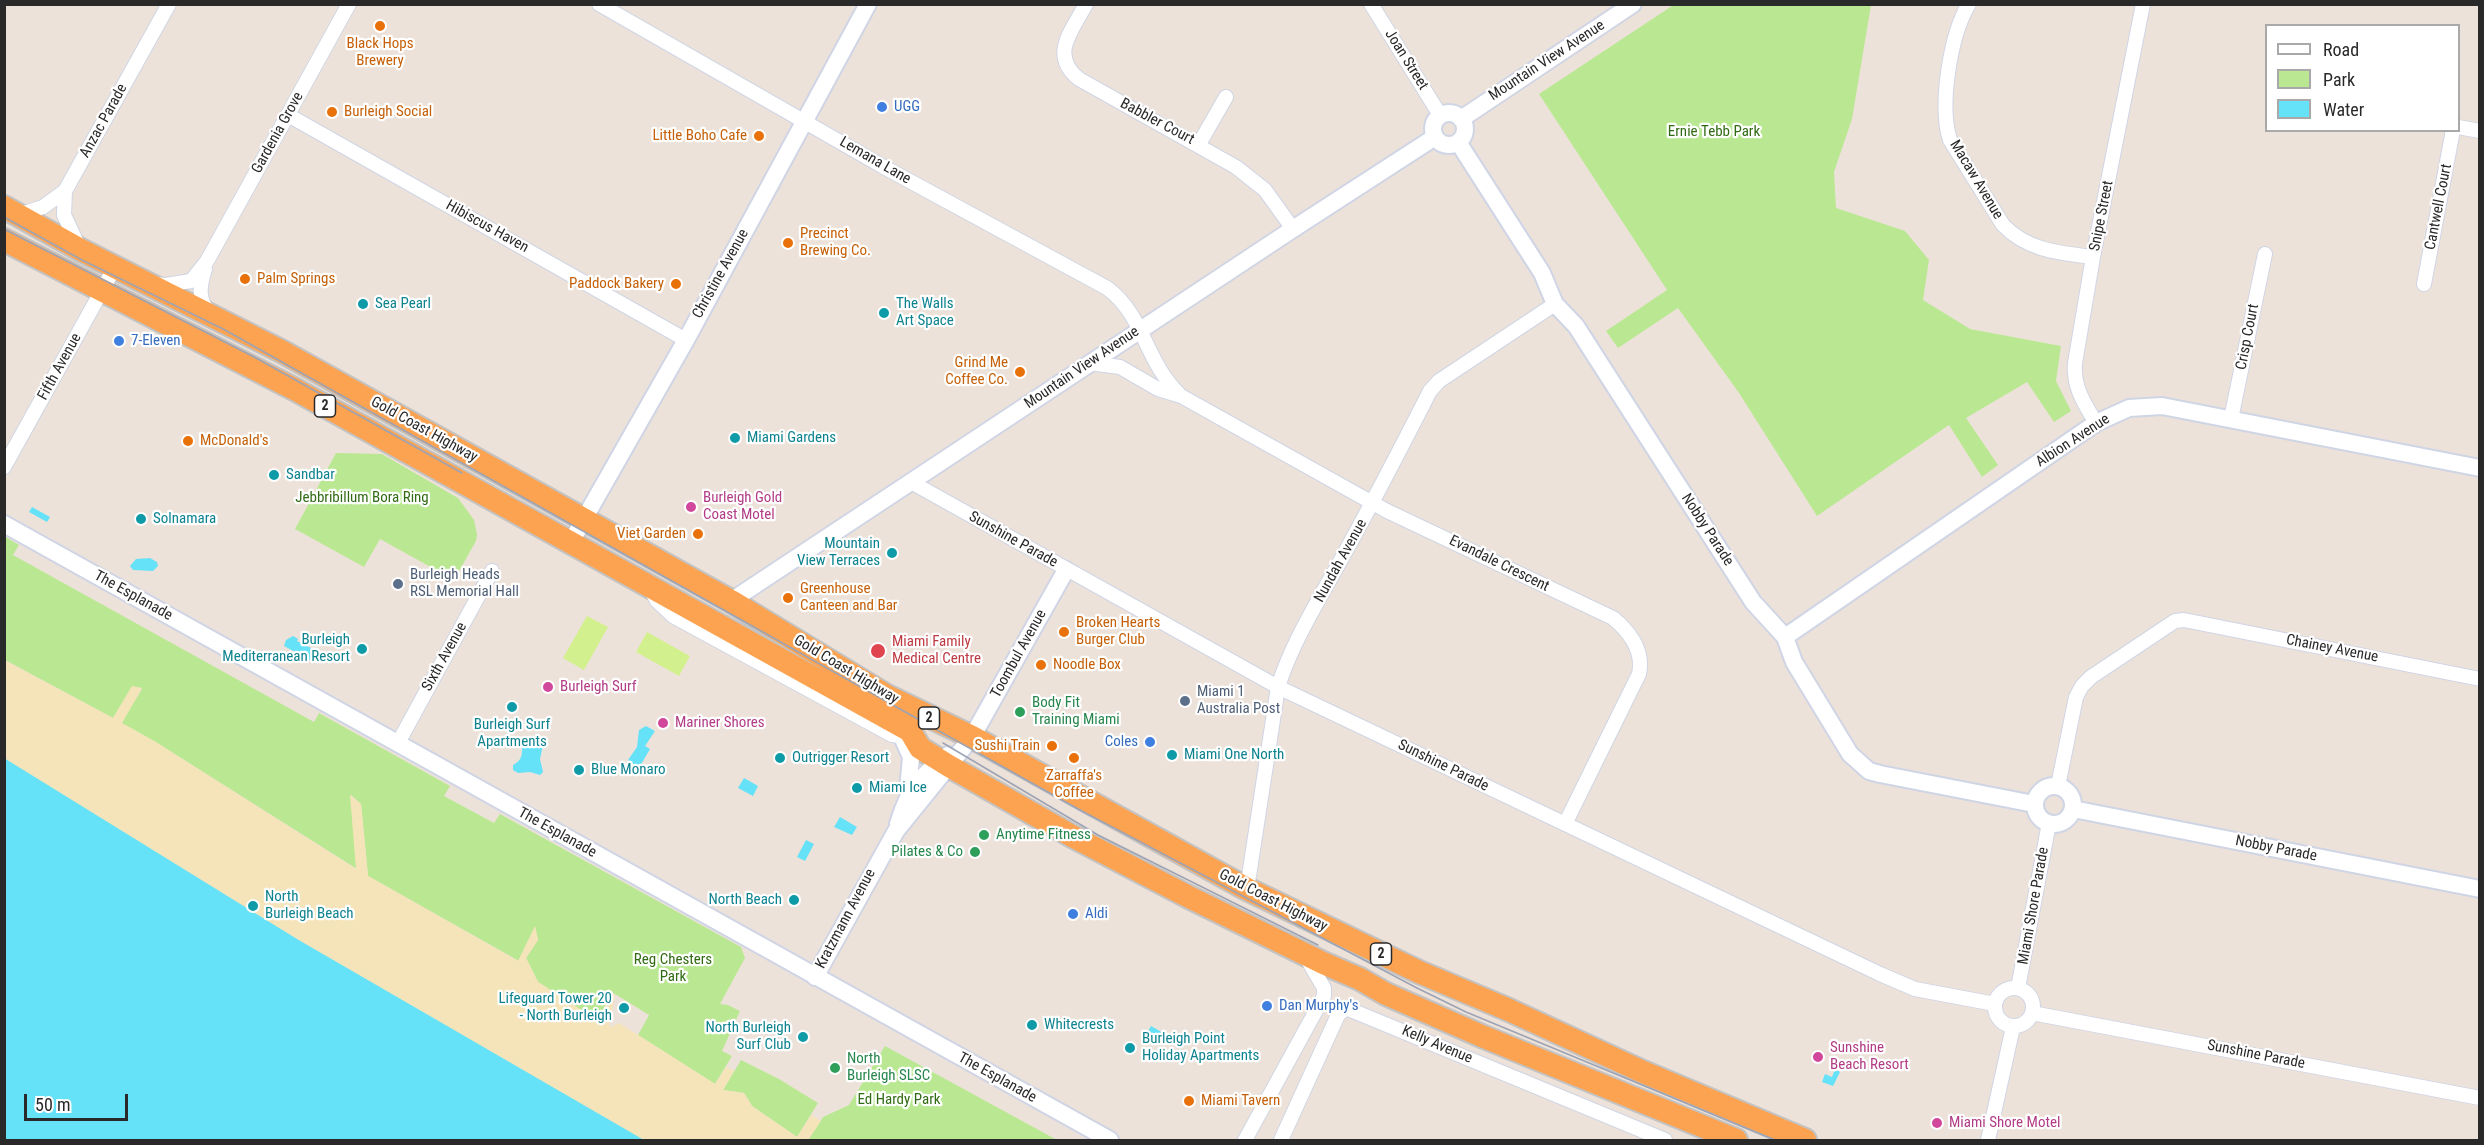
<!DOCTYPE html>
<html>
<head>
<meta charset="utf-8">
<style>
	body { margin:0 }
	#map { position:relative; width:2484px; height:1145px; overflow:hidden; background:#ede2da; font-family:"Roboto Condensed",sans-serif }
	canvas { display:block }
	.frame { position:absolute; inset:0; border:6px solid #292929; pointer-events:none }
	.legend { position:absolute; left:2265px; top:24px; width:195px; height:108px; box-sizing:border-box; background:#fff; border:2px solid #a9a9a9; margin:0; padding:8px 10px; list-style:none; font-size:18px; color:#292929 }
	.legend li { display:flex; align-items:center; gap:12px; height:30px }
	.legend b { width:30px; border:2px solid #a9a9a9 }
	.scale { position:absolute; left:24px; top:1094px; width:104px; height:27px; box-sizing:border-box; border:3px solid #292929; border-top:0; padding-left:8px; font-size:18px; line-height:21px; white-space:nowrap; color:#292929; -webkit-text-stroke:4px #fff; paint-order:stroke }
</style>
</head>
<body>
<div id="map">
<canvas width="2484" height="1145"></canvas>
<div class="frame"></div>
<ul class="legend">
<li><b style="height:8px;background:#fff"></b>Road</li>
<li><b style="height:16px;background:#bae892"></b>Park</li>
<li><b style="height:16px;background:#65e2f7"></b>Water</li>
</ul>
<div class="scale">50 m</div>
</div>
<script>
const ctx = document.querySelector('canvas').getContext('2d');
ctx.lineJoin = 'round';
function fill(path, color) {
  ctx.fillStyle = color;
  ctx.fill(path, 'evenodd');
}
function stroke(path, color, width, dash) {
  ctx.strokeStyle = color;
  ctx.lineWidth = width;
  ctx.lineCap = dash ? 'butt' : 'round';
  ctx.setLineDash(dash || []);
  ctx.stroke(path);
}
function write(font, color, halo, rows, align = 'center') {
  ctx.font = font + ' "Roboto Condensed",sans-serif';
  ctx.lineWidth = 4.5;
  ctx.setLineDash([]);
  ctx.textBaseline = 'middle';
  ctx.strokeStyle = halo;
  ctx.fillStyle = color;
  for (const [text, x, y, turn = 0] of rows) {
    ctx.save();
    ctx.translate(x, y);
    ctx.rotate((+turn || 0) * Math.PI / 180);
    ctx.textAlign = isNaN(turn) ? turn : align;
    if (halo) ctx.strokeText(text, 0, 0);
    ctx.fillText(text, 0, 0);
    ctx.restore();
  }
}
const green = new Path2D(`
	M 1675,4 L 1871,5 L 1852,119 L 1834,172 L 1836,208 L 1905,231 L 1929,260 L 1923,300 L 1970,329 L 2061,346 L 2056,381 L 2071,411 L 2054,422 L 2027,382 L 1966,418 L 1998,465 L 1982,477 L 1949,425 L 1817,516 L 1739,393 L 1678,308 L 1618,348 L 1606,331 L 1667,290 L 1539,94 Z
	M 336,453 L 382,454 L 458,498 L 474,520 L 477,534 L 476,541 L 454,580 L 380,539 L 364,567 L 295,529 Z
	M 4,536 L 19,545 L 13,555 L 314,722 L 319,713 L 450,786 L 444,796 L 494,823 L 500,814 L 741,947 L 745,958 L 720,1004 L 728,1005 L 740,1011 L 722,1051 L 732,1056 L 715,1084 L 638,1035 L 649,1015 L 615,994 L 610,992 L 602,1015 L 583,1011 L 538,982 L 526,958 L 538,940 L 535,927 L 519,961 L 368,876 L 361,804 L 351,795 L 357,869 L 154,741 L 121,723 L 142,689 L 132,687 L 113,718 L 5,660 Z
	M 885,1046 L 1057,1140 L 808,1140 L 823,1117 L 849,1105 Z
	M 741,1060 L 779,1079 L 818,1103 L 797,1137 L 752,1106 L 744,1093 L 723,1090 Z`);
const sand = new Path2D(`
	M 4,660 L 113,718 L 132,686 L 142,688 L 122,723 L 154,741 L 356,869 L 350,795 L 361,804 L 368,876 L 518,961 L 535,926 L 538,940 L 526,958 L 538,982 L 583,1011 L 602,1015 L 610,992 L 615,994 L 609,1028 L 619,1023 L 715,1084 L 726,1067 L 734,1071 L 723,1090 L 744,1093 L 752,1106 L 797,1137 L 811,1115 L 821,1121 L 808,1140 L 444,1140 L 5,858 Z`);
const pitch = new Path2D(`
	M 587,616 L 608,627 L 584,670 L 563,658 Z
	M 647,632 L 690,656 L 679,676 L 636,652 Z`);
const water = new Path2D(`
	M 32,507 L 50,517 L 47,522 L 29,512 Z
	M 150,558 L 157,562 L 158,566 L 153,571 L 133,570 L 130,566 L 136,559 Z
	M 293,636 L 298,639 L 297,641 L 313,649 L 314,656 L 312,661 L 284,646 L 286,640 Z
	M 646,726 L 655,731 L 645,746 L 650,749 L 639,768 L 628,760 L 637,747 L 639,730 Z
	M 527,742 L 531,744 L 540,742 L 543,745 L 540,759 L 543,772 L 540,775 L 530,772 L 518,773 L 513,770 L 513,765 C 524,759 521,754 523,743 Z
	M 4,758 L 297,939 L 644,1140 L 5,1140 Z
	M 744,778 L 758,786 L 753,796 L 738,788 Z
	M 840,817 L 857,827 L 852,835 L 834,827 Z
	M 806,840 L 814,844 L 805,861 L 797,857 Z
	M 1151,1026 L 1165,1034 L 1159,1044 L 1147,1033 Z
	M 1835,1069 L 1840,1072 L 1833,1086 L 1822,1082 L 1825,1074 L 1832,1077 Z`);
const minor = new Path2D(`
	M 599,4 L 882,166 L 1107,288 C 1144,315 1145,361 1179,394
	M 1086,4 C 1072,31 1049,55 1079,79 L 1236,167 L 1265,190 L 1293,229
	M 1371,4 L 1440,115
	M 1969,4 C 1950,35 1939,106 1950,140 L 2003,225 C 2028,251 2060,253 2093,257
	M 288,115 L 686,340
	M 2458,127 L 2480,131
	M 1199,144 L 1226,97
	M 65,191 L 64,215 L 78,245
	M 18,215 L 43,207 L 65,191 L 169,4
	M 205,269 C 200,285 197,298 209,312
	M 156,284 L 166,285 L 191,281 L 207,261 L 349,4
	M 2424,284 L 2453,130
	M 1089,363 L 1120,367 L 1158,389 L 1181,396 L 1387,511 L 1613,618 C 1631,633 1644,651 1639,674 L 1565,824
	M 2231,419 L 2265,254
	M 2096,423 C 2084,403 2073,387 2075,363 L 2093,257 L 2143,4
	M 4,467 L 115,267
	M 911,482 L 1278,687 L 1880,974 L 1915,989 L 1995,1004
	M 652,592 L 657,601 L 673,616 L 892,735 L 900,736 L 908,732
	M 398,743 L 492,571
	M 2058,786 L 2076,697 L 2082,686 L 2091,677 L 2175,621 L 2184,620 L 2480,679
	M 1247,889 L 1278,687 C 1292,642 1320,598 1343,556 C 1373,502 1402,446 1430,391 L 1439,381 L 1555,304
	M1995 1007a19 19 0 1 1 38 0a19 19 0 1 1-38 0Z
	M 2018,988 L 2049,823
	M 2032,1013 L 2480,1098
	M 1245,1140 L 1324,996 L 1324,988 L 1306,957
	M 1281,1140 L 1338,1015 L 1346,1008 L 1665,1140
	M 1988,1140 L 2013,1027`);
const tertiary = new Path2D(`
	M1433 129a16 16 0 1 1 32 0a16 16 0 1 1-32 0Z
	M 1461,119 L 1633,4
	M 1458,142 L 1542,273 L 1555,304 L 1576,326 L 1753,602 L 1785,637 L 1794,662 L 1850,754 L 1869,771 L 1880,774 L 2034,804
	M 4,524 L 1110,1140
	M 571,542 L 686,340 L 868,4
	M 731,601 L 1293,229 L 1435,137
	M 1785,637 L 2096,423 L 2129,408 L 2162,406 L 2480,468
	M 899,730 L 911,757 L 908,791
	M2035 805a19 19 0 1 1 38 0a19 19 0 1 1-38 0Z
	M 2073,809 L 2480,889
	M 898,824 C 908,790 920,776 948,755
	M 815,977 L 896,831 L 972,737 L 1066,570`);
const trunk = new Path2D(`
	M 4,207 L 81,250 L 283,352 L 731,601 L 887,696 L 972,737 L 1247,889 L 1419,972 L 1509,1010 L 1643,1072 L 1805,1140
	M 4,240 L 296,390 L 910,731 L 920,748 L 949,766 L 1072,836 L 1187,896 L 1323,963 L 1360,979 L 1386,994 L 1484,1037 L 1736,1140`);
const tram = new Path2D(`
	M 4,217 L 82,260 L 225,330 L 1078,809 L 1417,988 L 1466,1012 L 1775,1140
	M 4,229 L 256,358 L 462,473
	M 943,743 L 1098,835 L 1318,945`);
const markers = [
	[380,26,6,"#e8710a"],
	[882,107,6,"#3f7fe0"],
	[332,112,6,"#e8710a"],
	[759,136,6,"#e8710a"],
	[788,243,6,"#e8710a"],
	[245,279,6,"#e8710a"],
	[676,284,6,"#e8710a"],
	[363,304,6,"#0f9aa8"],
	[884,313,6,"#0f9aa8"],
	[119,341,6,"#3f7fe0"],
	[1020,372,6,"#e8710a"],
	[735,438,6,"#0f9aa8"],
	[188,441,6,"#e8710a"],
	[274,475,6,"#0f9aa8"],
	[691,507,6,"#d1479c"],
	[141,519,6,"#0f9aa8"],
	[698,534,6,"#e8710a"],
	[892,553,6,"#0f9aa8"],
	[398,584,6,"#5c6f8a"],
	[788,598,6,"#e8710a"],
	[1064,632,6,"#e8710a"],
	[362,649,6,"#0f9aa8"],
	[878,651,8,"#e0444e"],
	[1041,665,6,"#e8710a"],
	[548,687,6,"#d1479c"],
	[1185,701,6,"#5c6f8a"],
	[512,707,6,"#0f9aa8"],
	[1020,712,6,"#2e9e5b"],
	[663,723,6,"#d1479c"],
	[1150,742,6,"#3f7fe0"],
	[1052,746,6,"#e8710a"],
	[1172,755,6,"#0f9aa8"],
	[780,758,6,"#0f9aa8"],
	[1074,758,6,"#e8710a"],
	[579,770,6,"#0f9aa8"],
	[857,788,6,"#0f9aa8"],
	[984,835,6,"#2e9e5b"],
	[975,852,6,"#2e9e5b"],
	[794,900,6,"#0f9aa8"],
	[253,906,6,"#0f9aa8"],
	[1073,914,6,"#3f7fe0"],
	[1267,1006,6,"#3f7fe0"],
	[624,1008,6,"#0f9aa8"],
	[1032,1025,6,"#0f9aa8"],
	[803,1037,6,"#0f9aa8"],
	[1130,1048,6,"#0f9aa8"],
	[1818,1057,6,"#d1479c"],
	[835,1068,6,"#2e9e5b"],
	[1189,1101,6,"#e8710a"],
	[1937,1123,6,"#d1479c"]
];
const shields = [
	[325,406,21],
	[929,718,21],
	[1381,954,21]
];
const shieldNames = [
	["2",325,406],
	["2",929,718],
	["2",1381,954]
];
const foodNames = [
	["Black Hops",380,44,"center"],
	["Brewery",380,61,"center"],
	["Burleigh Social",344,112],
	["Little Boho Cafe",747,136,"right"],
	["Precinct",800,234],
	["Brewing Co.",800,251],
	["Palm Springs",257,279],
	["Paddock Bakery",664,284,"right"],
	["Grind Me",1008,363,"right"],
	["Coffee Co.",1008,380,"right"],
	["McDonald's",200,441],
	["Viet Garden",686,534,"right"],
	["Greenhouse",800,589],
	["Canteen and Bar",800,606],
	["Broken Hearts",1076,623],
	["Burger Club",1076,640],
	["Noodle Box",1053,665],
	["Sushi Train",1040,746,"right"],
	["Zarraffa's",1074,776,"center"],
	["Coffee",1074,793,"center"],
	["Miami Tavern",1201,1101]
];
const streetNames = [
	["Joan Street",1406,60,58],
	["Mountain View Avenue",1547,61,-33],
	["Anzac Parade",104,121,-61],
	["Babbler Court",1157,122,28],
	["Gardenia Grove",278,133,-61],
	["Lemana Lane",875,161,30],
	["Macaw Avenue",1976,180,59],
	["Cantwell Court",2439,207,-79],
	["Snipe Street",2102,216,-79],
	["Hibiscus Haven",487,227,29],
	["Christine Avenue",721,274,-61],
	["Crisp Court",2248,337,-79],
	["Fifth Avenue",60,367,-61],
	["Mountain View Avenue",1082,368,-34],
	["Gold Coast Highway",424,430,29],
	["Albion Avenue",2073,441,-33],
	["Nobby Parade",1707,530,57],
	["Sunshine Parade",1013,540,29],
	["Nundah Avenue",1341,561,-61],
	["Evandale Crescent",1499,564,26],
	["The Esplanade",133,596,29],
	["Chainey Avenue",2332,649,11],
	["Toombul Avenue",1019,654,-61],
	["Sixth Avenue",445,657,-61],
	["Gold Coast Highway",846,670,31],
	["Sunshine Parade",1443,766,26],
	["The Esplanade",557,833,29],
	["Nobby Parade",2276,849,11],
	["Gold Coast Highway",1273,901,27],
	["Miami Shore Parade",2034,906,-80],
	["Kratzmann Avenue",846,919,-62],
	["Kelly Avenue",1437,1045,23],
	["Sunshine Parade",2256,1055,11],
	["The Esplanade",997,1078,29]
];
const shopNames = [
	["UGG",894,107],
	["7-Eleven",131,341],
	["Coles",1138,742,"right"],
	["Aldi",1085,914],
	["Dan Murphy's",1279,1006]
];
const parkNames = [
	["Ernie Tebb Park",1714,132],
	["Jebbribillum Bora Ring",362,498],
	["Reg Chesters",673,960],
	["Park",673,977],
	["Ed Hardy Park",899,1100]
];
const cultureNames = [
	["Sea Pearl",375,304],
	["The Walls",896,304],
	["Art Space",896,321],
	["Miami Gardens",747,438],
	["Sandbar",286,475],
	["Solnamara",153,519],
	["Mountain",880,544,"right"],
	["View Terraces",880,561,"right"],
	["Burleigh",350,640,"right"],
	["Mediterranean Resort",350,657,"right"],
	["Burleigh Surf",512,725,"center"],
	["Apartments",512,742,"center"],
	["Miami One North",1184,755],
	["Outrigger Resort",792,758],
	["Blue Monaro",591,770],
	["Miami Ice",869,788],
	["North",265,897],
	["Burleigh Beach",265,914],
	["North Beach",782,900,"right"],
	["Lifeguard Tower 20",612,999,"right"],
	["- North Burleigh",612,1016,"right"],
	["Whitecrests",1044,1025],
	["North Burleigh",791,1028,"right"],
	["Surf Club",791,1045,"right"],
	["Burleigh Point",1142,1039],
	["Holiday Apartments",1142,1056]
];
const hotelNames = [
	["Burleigh Gold",703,498],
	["Coast Motel",703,515],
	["Burleigh Surf",560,687],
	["Mariner Shores",675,723],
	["Sunshine",1830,1048],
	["Beach Resort",1830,1065],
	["Miami Shore Motel",1949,1123]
];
const serviceNames = [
	["Burleigh Heads",410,575],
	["RSL Memorial Hall",410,592],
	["Miami 1",1197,692],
	["Australia Post",1197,709]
];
const healthNames = [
	["Miami Family",892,642],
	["Medical Centre",892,659]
];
const leisureNames = [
	["Body Fit",1032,703],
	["Training Miami",1032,720],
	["Anytime Fitness",996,835],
	["Pilates & Co",963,852,"right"],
	["North",847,1059],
	["Burleigh SLSC",847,1076]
];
fill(green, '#bae892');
fill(sand, '#f5e4ba');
fill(pitch, '#d2f08d');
fill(water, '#65e2f7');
stroke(minor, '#cfd5e4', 16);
stroke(tertiary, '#cfd5e4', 20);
stroke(trunk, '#c3c3c3', 26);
stroke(minor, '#fff', 14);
stroke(tertiary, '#fff', 16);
stroke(trunk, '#fca352', 22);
stroke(tram, '#9ca3b5', 1.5);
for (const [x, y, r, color] of markers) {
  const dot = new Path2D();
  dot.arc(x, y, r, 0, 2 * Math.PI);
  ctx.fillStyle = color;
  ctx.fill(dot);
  stroke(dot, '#fff', 2);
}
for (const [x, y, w] of shields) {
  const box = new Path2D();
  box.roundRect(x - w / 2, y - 11, w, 22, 4.5);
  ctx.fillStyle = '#fff';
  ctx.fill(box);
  stroke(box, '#292929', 1.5);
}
write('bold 14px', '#292929', null, shieldNames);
write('15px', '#c56008', '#fff', foodNames, 'left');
write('15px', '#292929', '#fff', streetNames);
write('15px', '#366cbe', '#fff', shopNames, 'left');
write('15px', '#316b14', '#fff', parkNames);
write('15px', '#0d838f', '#fff', cultureNames, 'left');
write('15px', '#b23c85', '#fff', hotelNames, 'left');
write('15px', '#4e5e75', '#fff', serviceNames, 'left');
write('15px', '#be3a42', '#fff', healthNames, 'left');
write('15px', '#27864d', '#fff', leisureNames, 'left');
</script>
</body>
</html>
